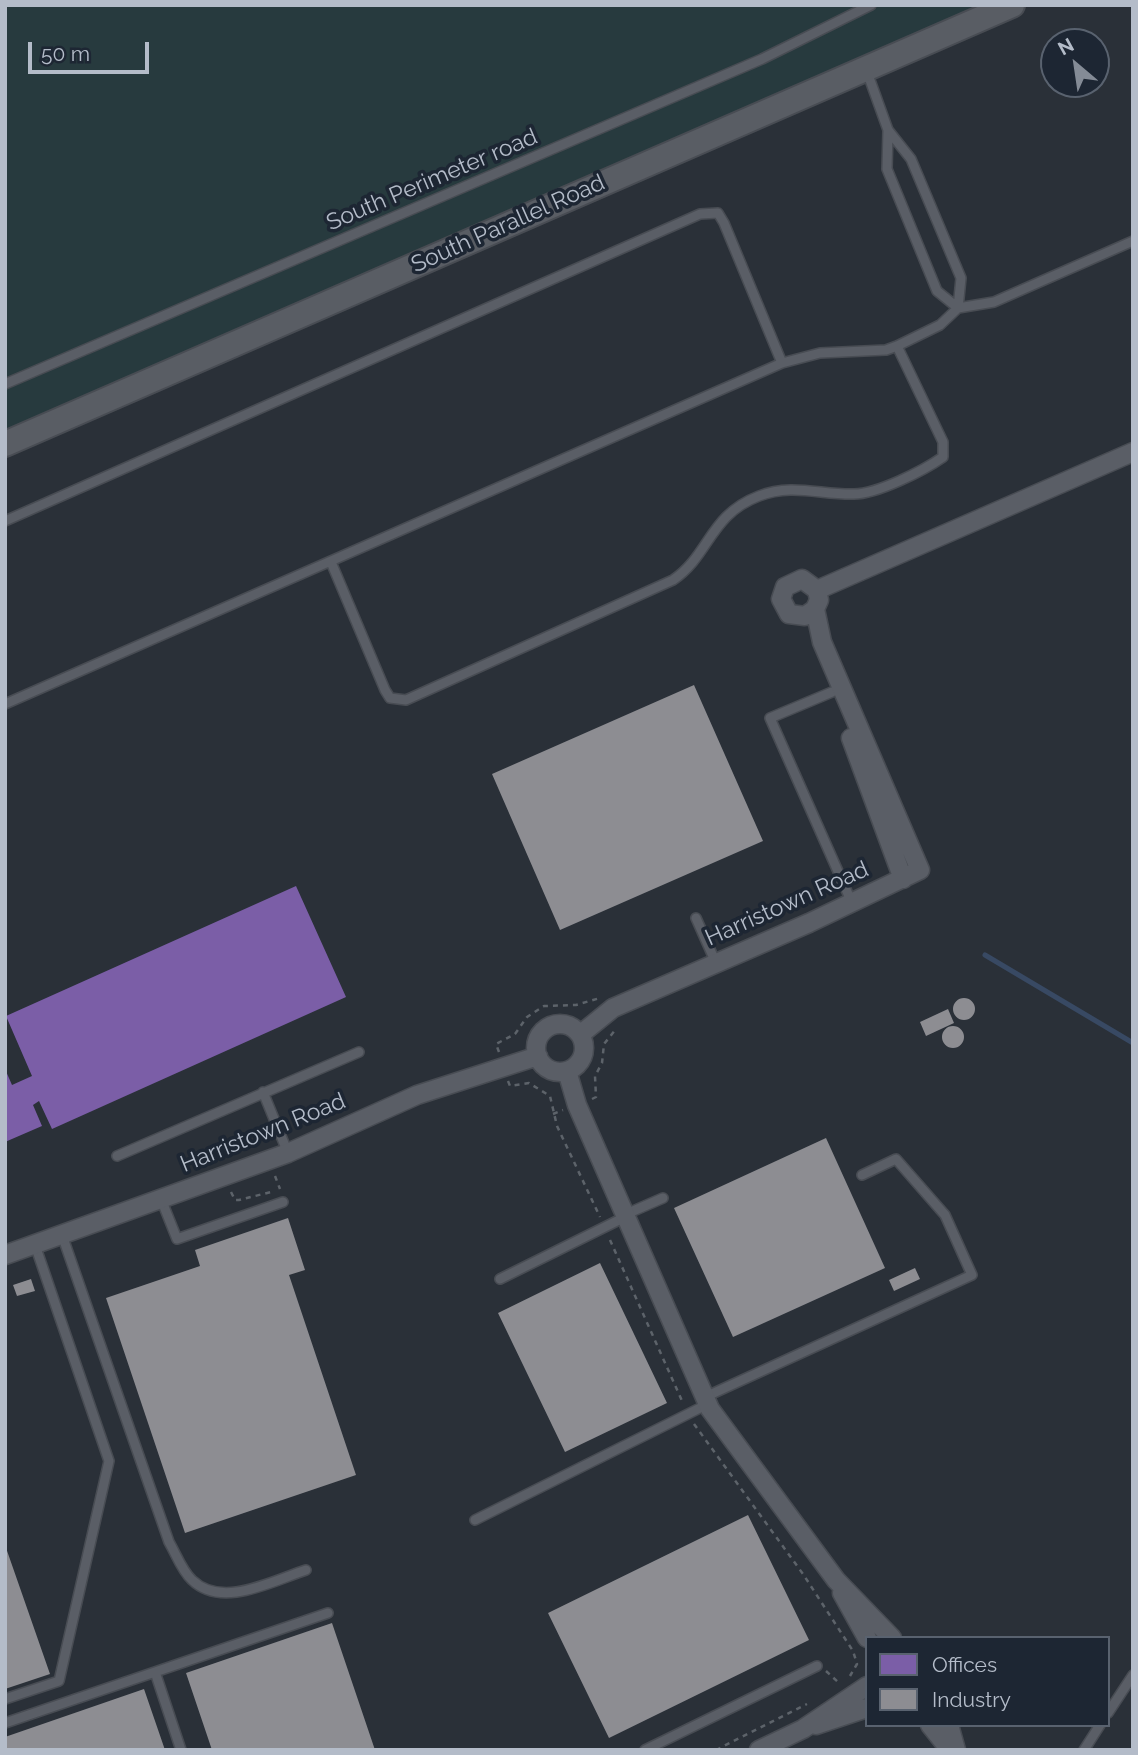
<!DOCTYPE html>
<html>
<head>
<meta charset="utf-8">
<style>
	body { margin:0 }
	#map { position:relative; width:1138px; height:1755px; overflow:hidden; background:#2a3038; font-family:Raleway,sans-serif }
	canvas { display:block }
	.frame { position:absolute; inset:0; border:7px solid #b4bcc9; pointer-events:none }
	.legend { position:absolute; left:865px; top:1636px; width:245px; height:91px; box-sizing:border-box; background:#1d2633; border:2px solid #59626f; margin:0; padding:9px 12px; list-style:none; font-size:21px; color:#b4bcc9 }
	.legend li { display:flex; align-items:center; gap:14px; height:35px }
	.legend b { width:35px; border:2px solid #59626f }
	.north { position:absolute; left:1040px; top:28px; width:70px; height:70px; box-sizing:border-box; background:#1d2633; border:2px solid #59626f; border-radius:50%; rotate:331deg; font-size:19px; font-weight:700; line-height:28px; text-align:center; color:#b4bcc9 }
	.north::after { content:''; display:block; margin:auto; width:24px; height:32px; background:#848b96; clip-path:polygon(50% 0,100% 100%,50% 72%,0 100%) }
	.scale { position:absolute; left:28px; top:42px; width:121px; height:32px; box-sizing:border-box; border:4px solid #b4bcc9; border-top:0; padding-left:9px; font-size:21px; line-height:24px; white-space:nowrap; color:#b4bcc9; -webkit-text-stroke:5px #1d2633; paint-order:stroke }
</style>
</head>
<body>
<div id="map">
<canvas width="1138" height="1755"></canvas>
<div class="frame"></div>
<ul class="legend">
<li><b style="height:19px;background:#7b5ea7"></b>Offices</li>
<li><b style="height:19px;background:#8d8d92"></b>Industry</li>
</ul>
<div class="north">N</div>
<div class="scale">50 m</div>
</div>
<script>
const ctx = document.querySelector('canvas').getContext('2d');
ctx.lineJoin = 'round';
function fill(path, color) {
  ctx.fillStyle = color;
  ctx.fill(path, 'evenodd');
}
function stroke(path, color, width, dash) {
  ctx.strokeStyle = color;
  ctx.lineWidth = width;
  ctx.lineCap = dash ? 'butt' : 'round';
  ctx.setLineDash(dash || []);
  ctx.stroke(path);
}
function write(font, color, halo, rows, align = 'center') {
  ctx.font = font + ' Raleway,sans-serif';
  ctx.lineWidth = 7;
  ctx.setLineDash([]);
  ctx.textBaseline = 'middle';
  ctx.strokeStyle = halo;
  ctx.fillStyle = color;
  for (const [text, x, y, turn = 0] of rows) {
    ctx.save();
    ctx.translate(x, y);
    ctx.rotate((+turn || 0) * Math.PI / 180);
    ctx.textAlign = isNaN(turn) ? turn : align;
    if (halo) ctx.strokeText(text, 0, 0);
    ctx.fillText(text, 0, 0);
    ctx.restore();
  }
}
const green = new Path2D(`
	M 5,5 L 993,5 L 5,432 Z`);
const offices = new Path2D(`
	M 296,886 L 346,997 L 52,1129 L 39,1101 L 33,1105 L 42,1126 L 5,1142 L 5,1069 L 12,1085 L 32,1076 L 6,1016 Z`);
const industry = new Path2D(`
	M 694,685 L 763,841 L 560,930 L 492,774 Z
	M953 1009a11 11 0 1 1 22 0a11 11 0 1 1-22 0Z
	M 948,1009 L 954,1023 L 926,1036 L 920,1022 Z
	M942 1037a11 11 0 1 1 22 0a11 11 0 1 1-22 0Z
	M 826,1138 L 885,1268 L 733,1337 L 674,1208 Z
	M 288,1218 L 305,1270 L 289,1275 L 356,1475 L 185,1533 L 106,1298 L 200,1266 L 195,1250 Z
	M 600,1263 L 667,1403 L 565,1452 L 498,1313 Z
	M 915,1268 L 920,1279 L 894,1291 L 889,1280 Z
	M 31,1279 L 35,1291 L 17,1296 L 13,1285 Z
	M 748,1515 L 809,1640 L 609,1738 L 548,1613 Z
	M 5,1545 L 50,1674 L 5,1689 Z
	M 332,1623 L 375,1750 L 212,1750 L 186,1673 Z
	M 144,1689 L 165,1750 L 5,1750 L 5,1737 Z`);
const stream = new Path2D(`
	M 985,955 L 1133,1043`);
const path = new Path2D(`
	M 499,1052 L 496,1044 L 515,1034 L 527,1017 L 544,1006 L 576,1005 L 600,998
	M 508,1081 L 510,1086 L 529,1083 L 550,1096 L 557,1126 L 600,1217
	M 592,1099 L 596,1097 L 595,1076 L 602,1063 L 604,1044 L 616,1029
	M 553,1114 L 563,1110
	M 275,1176 L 280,1189
	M 231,1192 L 235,1200 L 239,1200 L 271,1192
	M 610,1240 L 683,1403
	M 694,1424 L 803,1574 L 853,1651 L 857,1664 L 850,1676
	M 826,1671 L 839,1683
	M 716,1750 L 807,1704`);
const lane = new Path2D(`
	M 866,69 L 888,130 L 911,159 L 961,278 L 958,308
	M 888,130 L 887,169 L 937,291 L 958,308
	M 5,384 L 762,59 L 871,5
	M 5,521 L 700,214 L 718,213 L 724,223 L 782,363
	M 331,562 L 385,690 L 390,698 L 406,700 L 673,580 C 710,555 709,515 759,496 C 792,483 821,495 854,494 C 877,494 923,471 943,457 L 943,442 L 897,346
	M 832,692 L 770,718 L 852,903
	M 5,704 L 782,363 L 820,353 L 886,350 L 897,346 L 940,325 L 958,308 L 994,302 L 1133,241
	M 696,918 L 716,963
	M 263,1092 L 288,1153
	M 117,1156 L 359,1052
	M 161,1199 L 177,1239 L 283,1202
	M 624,1215 L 663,1198
	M 62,1235 L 169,1542 C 176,1554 182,1571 192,1580 C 222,1609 272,1581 306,1570
	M 500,1279 L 625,1217
	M 705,1397 L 972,1275 L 945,1215 L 896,1159 L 862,1175
	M 475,1520 L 708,1404
	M 5,1699 L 59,1681 L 109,1461 L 35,1245
	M 1108,1713 L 1133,1675
	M 5,1723 L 155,1672
	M 181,1750 L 155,1672 L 328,1613
	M 645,1750 L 817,1666
	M 1084,1750 L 1100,1725`);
const street = new Path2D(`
	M 817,590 L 1133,452
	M 851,738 L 903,879
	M536 1048a24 24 0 1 1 48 0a24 24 0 1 1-48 0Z
	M 581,1034 L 613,1008 L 809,923 L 920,870 L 822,642 L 815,609 L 819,600 L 817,590 L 802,579 L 785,587 L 781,599 L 789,614 L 805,616 L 815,609
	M 567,1071 L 577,1105 L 710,1409 L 836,1580 L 892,1638
	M 5,1255 L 288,1153 L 417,1095 L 538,1056
	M 842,1593 L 867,1638
	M 816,1725 L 867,1708
	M 930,1725 L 950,1750
	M 949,1725 L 956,1750
	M 759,1750 L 803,1729 L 867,1686`);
const secondary = new Path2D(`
	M 5,444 L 1012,5`);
const streetNames = [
	["South Perimeter road",432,180,-23],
	["South Parallel Road",508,224,-24],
	["Harristown Road",787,904,-24],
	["Harristown Road",263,1133,-22]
];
fill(green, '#273a3e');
fill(offices, '#7b5ea7');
fill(industry, '#8d8d92');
stroke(stream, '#384963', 5);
stroke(lane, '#484c53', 12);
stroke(street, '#484c53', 21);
stroke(secondary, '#484c53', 28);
stroke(path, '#5d636a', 2.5, [5, 5]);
stroke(lane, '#5a5e66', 9);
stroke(street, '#5a5e66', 18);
stroke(secondary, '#595d64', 24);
write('23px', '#b4bcc9', '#1d2633', streetNames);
</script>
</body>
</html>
